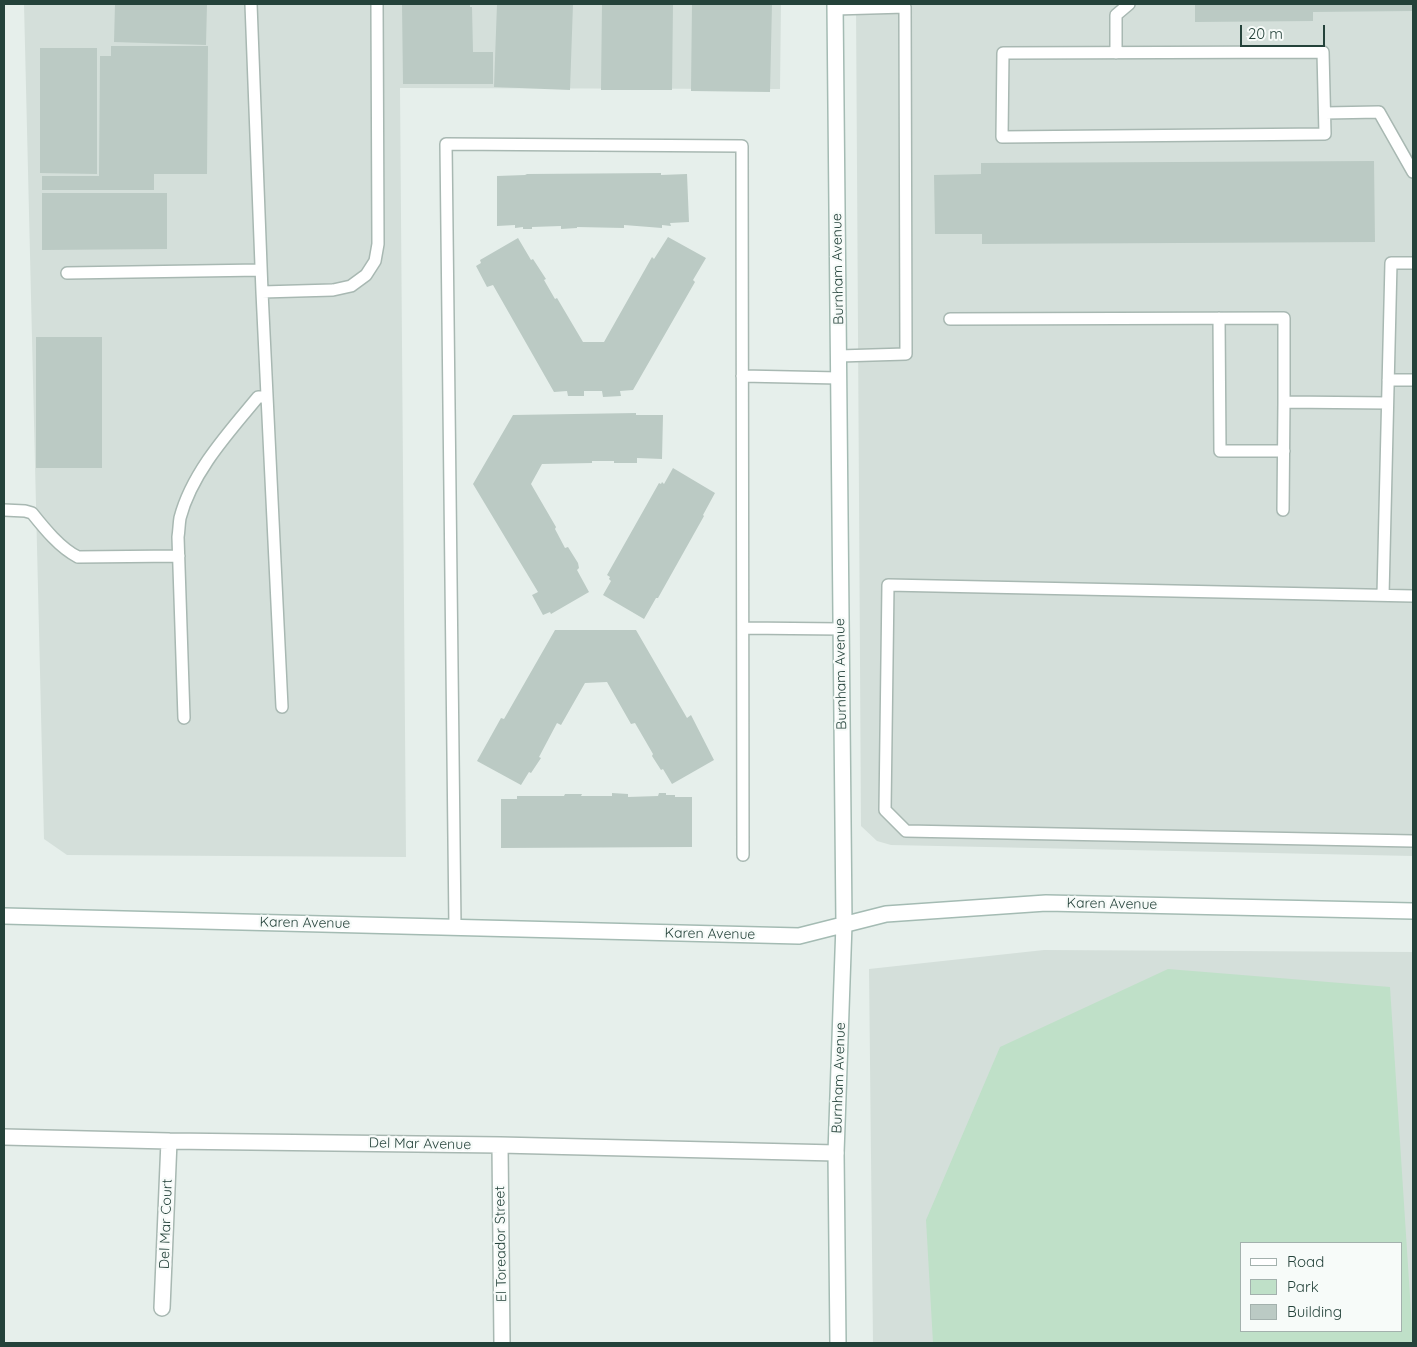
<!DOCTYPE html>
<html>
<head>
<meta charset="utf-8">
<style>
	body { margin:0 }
	#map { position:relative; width:1417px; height:1347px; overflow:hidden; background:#e6efeb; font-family:Quicksand,sans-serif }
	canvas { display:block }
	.frame { position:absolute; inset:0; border:5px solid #24423a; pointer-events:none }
	.legend { position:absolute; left:1240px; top:1242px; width:162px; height:90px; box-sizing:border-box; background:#f7fbf9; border:1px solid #a3b1ad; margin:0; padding:6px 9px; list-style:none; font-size:15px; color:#24423a }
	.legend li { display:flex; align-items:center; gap:10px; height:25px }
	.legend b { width:25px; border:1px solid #a3b1ad }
	.scale { position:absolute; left:1240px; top:25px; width:85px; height:22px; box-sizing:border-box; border:2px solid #24423a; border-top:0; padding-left:6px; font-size:15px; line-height:18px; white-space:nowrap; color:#24423a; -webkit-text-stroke:4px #f7fbf9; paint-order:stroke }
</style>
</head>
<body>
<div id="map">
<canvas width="1417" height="1347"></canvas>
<div class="frame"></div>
<ul class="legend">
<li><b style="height:6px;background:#fff"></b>Road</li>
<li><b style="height:14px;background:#bfe0c8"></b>Park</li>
<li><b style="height:14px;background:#bbcac4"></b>Building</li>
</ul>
<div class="scale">20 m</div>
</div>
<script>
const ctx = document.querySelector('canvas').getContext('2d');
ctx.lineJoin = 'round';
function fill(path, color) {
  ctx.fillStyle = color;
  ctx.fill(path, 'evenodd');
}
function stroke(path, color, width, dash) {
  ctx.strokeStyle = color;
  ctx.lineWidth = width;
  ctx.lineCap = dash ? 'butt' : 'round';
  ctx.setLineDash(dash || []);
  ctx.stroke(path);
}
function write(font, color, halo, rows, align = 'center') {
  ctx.font = font + ' Quicksand,sans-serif';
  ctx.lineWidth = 4.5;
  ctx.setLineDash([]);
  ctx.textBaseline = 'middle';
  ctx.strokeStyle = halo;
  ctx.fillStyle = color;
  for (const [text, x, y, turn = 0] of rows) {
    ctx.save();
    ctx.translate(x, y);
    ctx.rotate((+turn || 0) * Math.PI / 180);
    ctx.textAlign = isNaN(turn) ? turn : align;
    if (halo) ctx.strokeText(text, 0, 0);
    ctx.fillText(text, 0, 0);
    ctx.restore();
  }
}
const built = new Path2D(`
	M 24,4 L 781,4 L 780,89 L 400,88 L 406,857 L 67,855 L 44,839 Z
	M 856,4 L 1413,4 L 1413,856 L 891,845 L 877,841 L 861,826 Z
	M 1044,950 L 1413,952 L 1413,1343 L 873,1343 L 869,969 ZM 1241,1243 L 1401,1243 L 1401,1331 L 1241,1331 Z`);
const green = new Path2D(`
	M 1168,969 L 1390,987 L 1413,1343 L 933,1343 L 926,1220 L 1000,1047 ZM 1241,1243 L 1401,1243 L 1401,1331 L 1241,1331 Z`);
const building = new Path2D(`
	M 115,4 L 207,4 L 206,45 L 114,42 Z
	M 402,4 L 470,4 L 470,7 L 472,7 L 473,52 L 493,52 L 493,84 L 403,84 Z
	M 497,4 L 573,4 L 570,90 L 494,87 Z
	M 602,4 L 673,4 L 672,90 L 601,90 Z
	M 692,4 L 772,4 L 770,92 L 691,91 Z
	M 1195,4 L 1413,4 L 1413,11 L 1313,12 L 1313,21 L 1195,22 Z
	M 111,46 L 208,46 L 207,174 L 154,174 L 154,190 L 42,190 L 42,176 L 99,176 L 100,56 L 111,56 Z
	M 40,48 L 97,48 L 97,174 L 40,173 Z
	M 1374,161 L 1375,242 L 982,244 L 982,234 L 935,234 L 934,175 L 981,174 L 981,163 Z
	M 661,173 L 661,175 L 687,174 L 689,222 L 670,223 L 671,226 L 662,225 L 662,228 L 624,225 L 624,228 L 577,227 L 577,228 L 561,229 L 561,226 L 532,227 L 532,229 L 523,229 L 523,227 L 515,228 L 515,225 L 497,226 L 497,176 L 525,175 L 527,174 Z
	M 42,193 L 167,193 L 167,249 L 42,250 Z
	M 668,237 L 706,258 L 693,280 L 695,282 L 633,390 L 620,391 L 621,396 L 603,397 L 602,391 L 584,391 L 584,396 L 568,396 L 567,391 L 554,392 L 493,285 L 487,287 L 476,266 L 481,263 L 480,260 L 518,238 L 531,260 L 533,259 L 546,279 L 544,280 L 555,299 L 557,298 L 583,342 L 604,342 L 652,257 L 654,259 Z
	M 36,337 L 102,337 L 102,468 L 36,468 Z
	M 636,413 L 636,415 L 663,415 L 662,459 L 637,458 L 637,463 L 614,463 L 614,461 L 592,461 L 592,463 L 542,464 L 531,484 L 556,527 L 555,529 L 565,548 L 568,547 L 578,563 L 579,568 L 577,570 L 589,592 L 551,614 L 550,612 L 543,615 L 532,595 L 538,592 L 473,484 L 513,415 Z
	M 673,468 L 715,493 L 703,515 L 704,516 L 658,598 L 656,598 L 644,619 L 603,595 L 611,581 L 609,579 L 610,577 L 607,575 L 659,483 L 661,484 L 662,482 L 664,484 Z
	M 555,630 L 636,630 L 687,718 L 691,715 L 714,760 L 672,784 L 663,769 L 661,770 L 652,756 L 653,754 L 635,723 L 631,724 L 607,682 L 585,683 L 561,725 L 557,723 L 539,757 L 541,758 L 531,773 L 529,772 L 521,785 L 477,761 L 501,718 L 504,719 Z
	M 612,793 L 628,794 L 628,797 L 658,796 L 659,793 L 666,793 L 666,795 L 675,795 L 675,797 L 692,797 L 692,847 L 501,848 L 501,799 L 517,799 L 517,796 L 564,796 L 565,794 L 582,794 L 581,796 L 612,796 Z`);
const lane = new Path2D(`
	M 251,4 L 262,292 L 282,707
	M 835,9 L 905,7 L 906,354 L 839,356
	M 1323,52 L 1325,134 L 1002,137 L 1003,53 Z
	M 1116,53 L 1116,15 L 1129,4
	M 1325,113 L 1379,112 L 1413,172
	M 67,273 L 261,270
	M 262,292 L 333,290 L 351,286 L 366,275 L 375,261 L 378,244 L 377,4
	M 1219,318 L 1220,451 L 1284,451
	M 950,319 L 1284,318 L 1284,402 L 1387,403
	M 742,376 L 839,378
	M 1388,380 L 1413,380
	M 4,510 L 25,511 L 32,513 C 44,528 60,548 78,557 L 179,556
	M 1283,510 L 1284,402
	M 1383,595 L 1391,263 L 1413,263
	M 1413,596 L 888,585 L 885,810 L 906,831 L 1413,841
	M 743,628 L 841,629
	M 184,718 L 178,537 C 179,531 179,524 180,518 C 192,472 229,432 258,397 L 267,397
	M 455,927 L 446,144 L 742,146 L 743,855`);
const street = new Path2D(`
	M 4,1137 L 169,1141 L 500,1145 L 836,1153
	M 500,1145 L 502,1343
	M 162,1308 L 169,1141`);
const secondary = new Path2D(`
	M 835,4 L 844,924 L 836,1153 L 838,1343
	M 4,916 L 799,936 L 886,914 L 1046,903 L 1413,911`);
const streetNames = [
	["Burnham Avenue",838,269,-91],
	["Burnham Avenue",841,674,-91],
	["Karen Avenue",1112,904,1],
	["Karen Avenue",305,923,1],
	["Karen Avenue",710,934,1],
	["Burnham Avenue",839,1078,-88],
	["Del Mar Avenue",420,1144,1],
	["Del Mar Court",166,1224,-88],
	["El Toreador Street",501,1244,-91]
];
fill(built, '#d4dfda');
fill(green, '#bfe0c8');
fill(building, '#bbcac4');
stroke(lane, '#a8b8b2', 14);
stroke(street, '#a8b8b2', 18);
stroke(secondary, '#a4bbb3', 18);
stroke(lane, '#fff', 11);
stroke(street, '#fff', 15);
stroke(secondary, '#fff', 15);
write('14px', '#24423a', '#f7fbf9', streetNames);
</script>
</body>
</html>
